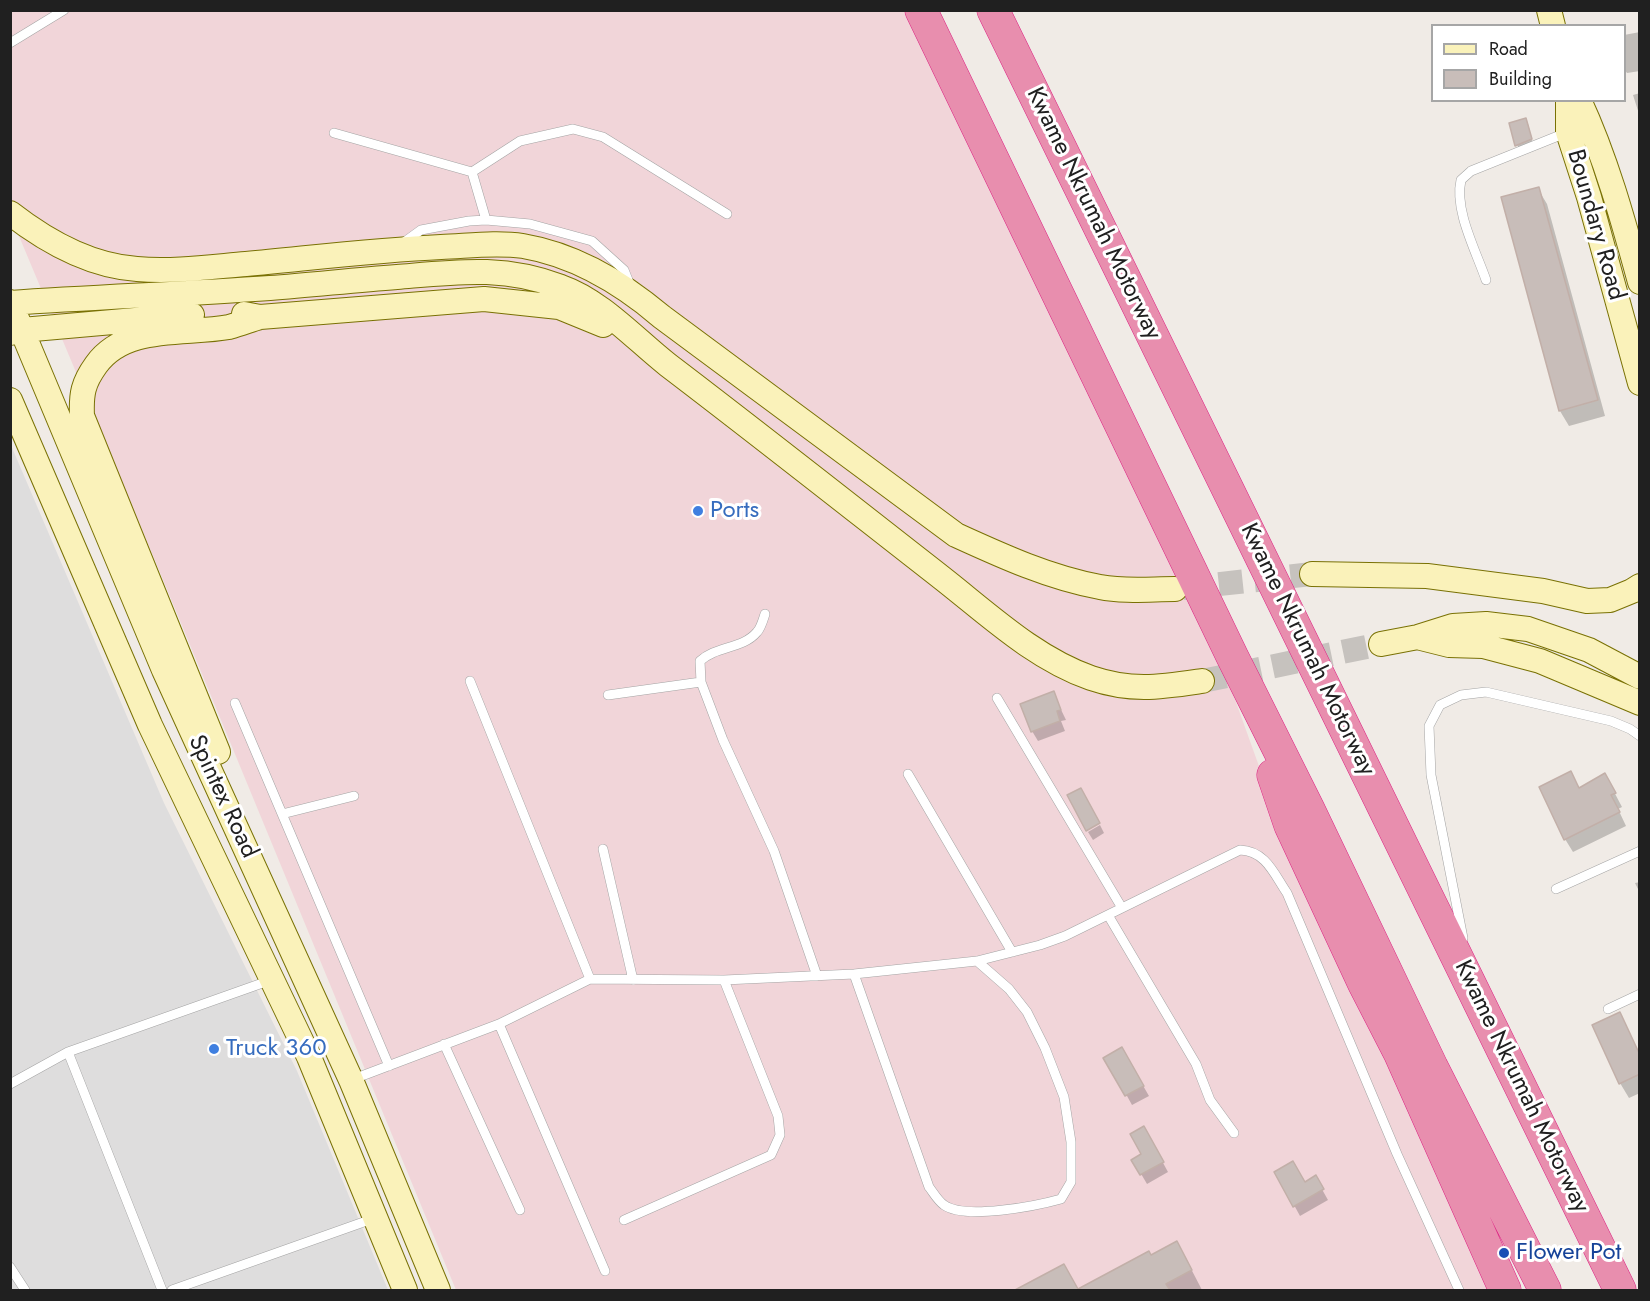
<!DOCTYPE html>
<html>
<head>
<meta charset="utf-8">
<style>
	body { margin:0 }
	#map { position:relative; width:1650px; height:1301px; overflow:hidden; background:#f0ebe6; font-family:Jost,sans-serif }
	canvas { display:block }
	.frame { position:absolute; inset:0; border:12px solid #202020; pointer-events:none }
	.legend { position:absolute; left:1431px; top:24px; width:195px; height:78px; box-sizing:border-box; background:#fff; border:2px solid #a6a6a6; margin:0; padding:8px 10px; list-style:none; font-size:18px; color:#202020 }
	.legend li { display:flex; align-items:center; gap:12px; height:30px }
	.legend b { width:30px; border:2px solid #a6a6a6 }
</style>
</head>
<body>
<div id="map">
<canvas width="1650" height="1301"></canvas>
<div class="frame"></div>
<ul class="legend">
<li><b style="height:8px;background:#faf2ba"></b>Road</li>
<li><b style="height:16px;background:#c8bdb9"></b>Building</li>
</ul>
</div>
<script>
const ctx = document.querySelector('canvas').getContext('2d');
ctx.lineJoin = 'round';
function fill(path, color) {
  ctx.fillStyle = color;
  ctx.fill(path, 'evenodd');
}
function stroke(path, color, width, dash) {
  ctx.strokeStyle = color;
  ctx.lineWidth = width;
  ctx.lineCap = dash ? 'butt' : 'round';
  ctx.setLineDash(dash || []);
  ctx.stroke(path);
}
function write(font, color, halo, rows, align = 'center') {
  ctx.font = font + ' Jost,sans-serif';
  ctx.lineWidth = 6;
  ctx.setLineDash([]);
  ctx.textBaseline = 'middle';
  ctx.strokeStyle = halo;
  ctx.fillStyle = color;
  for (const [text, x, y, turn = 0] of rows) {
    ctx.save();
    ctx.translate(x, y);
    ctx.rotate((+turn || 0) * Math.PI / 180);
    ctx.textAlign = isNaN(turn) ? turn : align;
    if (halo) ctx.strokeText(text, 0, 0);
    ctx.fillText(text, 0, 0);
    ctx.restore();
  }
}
const residential = new Path2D(`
	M 10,443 L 164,803 L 297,1071 L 388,1290 L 11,1290 Z`);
const commercial = new Path2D(`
	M 10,11 L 913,11 L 1204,613 L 1288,847 L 1497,1290 L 456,1290 L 176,611 L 11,217 Z`);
const shadow = new Path2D(`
	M 1640,32 L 1640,71 L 1627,73 L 1624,69 L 1624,35 Z
	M 1640,93 L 1640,117 L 1633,95 Z
	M 1511,124 L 1528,124 L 1533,144 L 1519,150 Z
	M 1538,189 L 1547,204 L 1605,416 L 1569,426 L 1560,411 L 1503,198 Z
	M 1053,693 L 1066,720 L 1061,721 L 1065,731 L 1038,741 L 1032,731 Z
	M 1571,773 L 1580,789 L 1612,788 L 1622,807 L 1618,809 L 1626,826 L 1573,852 L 1565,839 Z
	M 1100,825 L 1104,833 L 1093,840 L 1088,832 Z
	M 1640,882 L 1640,893 L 1635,883 Z
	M 1122,1049 L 1149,1096 L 1132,1105 L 1106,1058 Z
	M 1640,1054 L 1640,1093 L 1629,1098 L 1620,1083 Z
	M 1144,1128 L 1168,1172 L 1147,1184 L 1133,1160 L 1143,1155 Z
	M 1276,1172 L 1305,1184 L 1315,1177 L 1328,1200 L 1300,1216 Z
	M 1148,1253 L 1151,1257 L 1188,1263 L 1202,1290 L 1079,1290 Z
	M 1064,1266 L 1078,1290 L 1018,1290 Z`);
const building = new Path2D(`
	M 1526,118 L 1532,139 L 1515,146 L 1509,123 Z
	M 1539,187 L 1598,400 L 1559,411 L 1501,197 Z
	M 1054,691 L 1061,710 L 1057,711 L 1060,721 L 1031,732 L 1020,704 Z
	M 1571,771 L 1579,788 L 1605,773 L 1616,793 L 1611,795 L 1620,812 L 1564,840 L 1539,787 Z
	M 1081,788 L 1100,823 L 1086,831 L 1067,795 Z
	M 1620,1012 L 1640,1055 L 1640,1074 L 1619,1084 L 1592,1025 Z
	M 1122,1047 L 1144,1086 L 1125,1096 L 1103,1058 Z
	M 1144,1126 L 1164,1162 L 1140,1175 L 1131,1160 L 1141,1154 L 1130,1134 Z
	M 1293,1161 L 1305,1182 L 1316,1175 L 1324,1189 L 1293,1207 L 1274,1172 Z
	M 1177,1241 L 1192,1270 L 1166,1284 L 1170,1290 L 1015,1290 L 1064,1264 L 1078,1289 L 1149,1251 L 1151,1255 Z`);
const secondaryTunnel = new Path2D(`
	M 1183,588 L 1312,574
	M 1202,681 L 1381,644`);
const lane = new Path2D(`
	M 10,43 L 64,10
	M 334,133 L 472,172 L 486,220
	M 472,172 L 520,141 L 573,129 L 603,137 L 727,214
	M 403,243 L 421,230 L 469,221 L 486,220 L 530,224 L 592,241 L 624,270 L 630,285
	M 1486,280 C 1476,251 1454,210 1461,180 L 1471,171 L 1568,132
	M 765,614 C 763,620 761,628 757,632 C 743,649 716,646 700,661 L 701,682 L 723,740 L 774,851 L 817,976
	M 470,681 L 590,979
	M 608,695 L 701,682
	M 997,698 L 1122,908
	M 235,703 L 389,1066
	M 908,774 L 1012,952
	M 282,814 L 354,796
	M 603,849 L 633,980
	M 1556,889 L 1640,851
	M 1108,915 L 1196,1064 L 1210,1100 L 1234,1133
	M 1463,938 L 1431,775 L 1429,726 L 1440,705 L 1461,695 L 1486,692 L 1611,721 L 1630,729 L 1640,736
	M 854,974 L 929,1187 C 933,1192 938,1201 944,1205 C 965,1220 1036,1206 1061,1199 L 1071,1182 L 1071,1142 L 1064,1097 L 1045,1048 L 1027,1012 L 1009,989 L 977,961
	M 1608,1009 L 1640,994
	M 499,1024 L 605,1271
	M 444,1044 L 520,1210
	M 68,1052 L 162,1290
	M 351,1080 L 499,1024 L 590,979 L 724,980 L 854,974 L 977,961 L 1040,945 L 1065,936 L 1240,850 C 1266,851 1274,874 1287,893 L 1397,1154 L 1459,1290
	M 10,1084 L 68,1052 L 271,980
	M 624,1220 L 771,1155 L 780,1135 L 778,1116 L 724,980
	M 10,1267 L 25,1290
	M 172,1290 L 375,1218`);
const secondary = new Path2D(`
	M 1549,10 L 1553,26
	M 1568,100 L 1568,132 L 1589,197 L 1640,383
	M 1579,100 C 1606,158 1623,220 1640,282
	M 10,213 C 46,241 91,266 137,269 C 173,272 210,267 246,264 C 311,258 376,250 441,247 C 468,246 496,242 523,246 C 576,255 622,283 662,317 L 956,535 C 1002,556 1050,578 1100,587 C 1124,592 1151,589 1175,589
	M 10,302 L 164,670 L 351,1080 L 438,1290
	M 10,303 C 97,297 184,294 270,288 C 312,285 354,280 397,277 C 456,272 504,265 561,287 C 601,301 635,339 668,365 C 760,435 851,507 942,578 C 988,614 1034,658 1091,678 C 1132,692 1161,687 1202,681
	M 244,314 L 260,317 L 484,299 L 559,307 L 603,325
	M 10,333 L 22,330 L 192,315
	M 10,400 L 150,725 L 309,1057 L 405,1290
	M 1312,574 L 1427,576 L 1543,591 L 1587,601 L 1610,600 L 1632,591 L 1640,586
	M 1421,638 L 1449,645 L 1483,646 L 1540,661 L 1640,703
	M 1381,644 L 1418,637 L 1453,626 L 1486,624 L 1528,629 L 1589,650 L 1640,677
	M 218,752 L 82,416 C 81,394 83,383 96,365 C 125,324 185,335 229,327 C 240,324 250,320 260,317`);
const highway = new Path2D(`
	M 921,10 L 1232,656 L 1309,810 L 1432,1067 L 1545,1290
	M 993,10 L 1620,1290
	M 1273,775 L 1290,825 L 1364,984 L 1400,1054 L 1505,1290`);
const markers = [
	[698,511,6,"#3f7fe0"],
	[214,1049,6,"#3f7fe0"],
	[1504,1253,6,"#1a4fb4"]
];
const streetNames = [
	["Kwame Nkrumah Motorway",1093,214,64],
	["Boundary Road",1595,225,74],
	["Kwame Nkrumah Motorway",1307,650,64],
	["Spintex Road",222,797,65],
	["Kwame Nkrumah Motorway",1521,1087,64]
];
const shopNames = [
	["Ports",710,511],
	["Truck 360",226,1049]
];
const transitNames = [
	["Flower Pot",1516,1253]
];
fill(residential, '#dedddd');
fill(commercial, '#f1d5d9');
fill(shadow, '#0003');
fill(building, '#c8bdb9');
stroke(building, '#c2afa8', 1.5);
stroke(secondaryTunnel, '#c6c2be', 24, [24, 12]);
stroke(lane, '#a4a4a4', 10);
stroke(secondary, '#797104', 26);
stroke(highway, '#dc2584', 33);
stroke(lane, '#fff', 9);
stroke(secondary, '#faf2ba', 24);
stroke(highway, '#e88eae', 32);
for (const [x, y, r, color] of markers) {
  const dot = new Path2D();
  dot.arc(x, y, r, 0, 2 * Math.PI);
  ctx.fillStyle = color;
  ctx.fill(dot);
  stroke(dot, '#fff', 2);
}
write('24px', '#202020', '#fff', streetNames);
write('24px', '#366cbe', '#fff', shopNames, 'left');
write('24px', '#164399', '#fff', transitNames, 'left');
</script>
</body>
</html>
